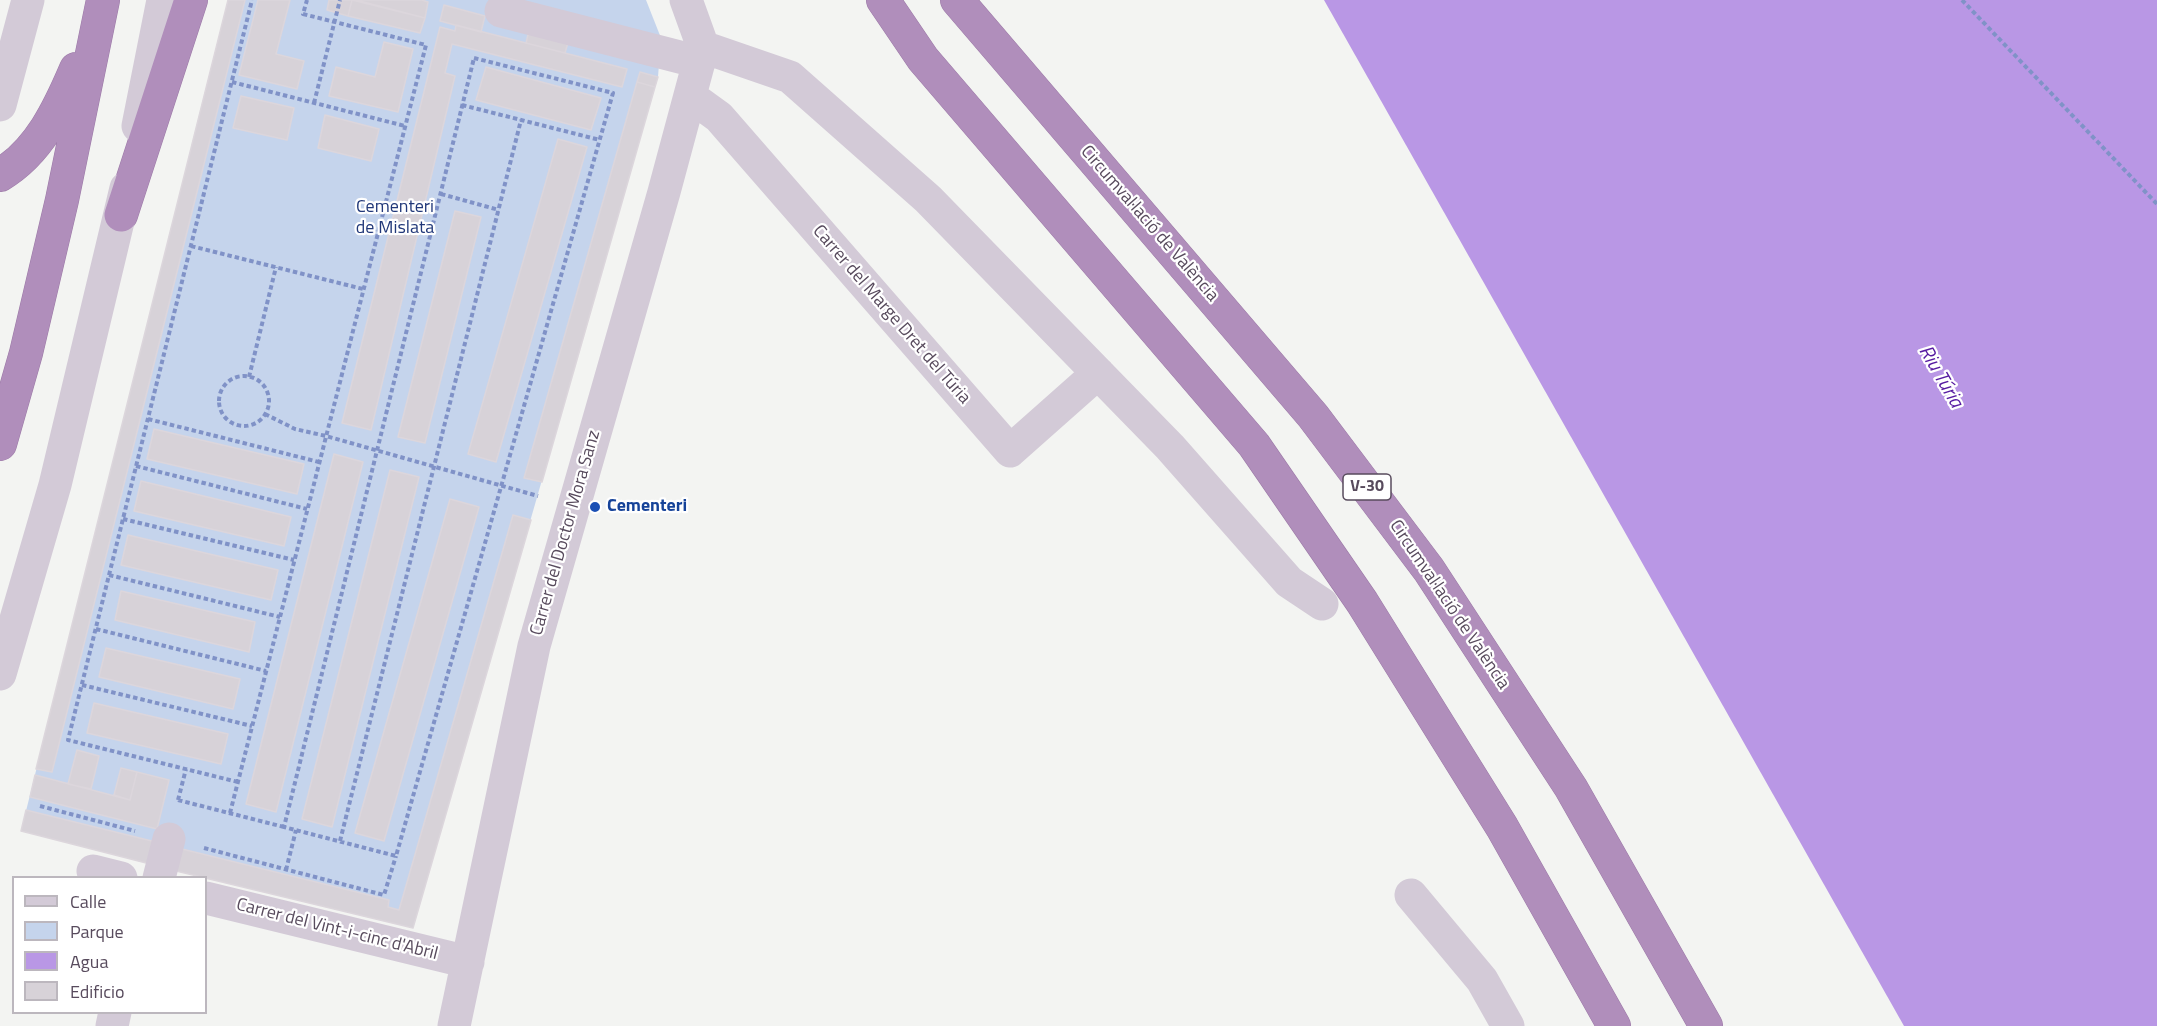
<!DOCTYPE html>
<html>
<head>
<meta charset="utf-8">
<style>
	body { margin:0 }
	#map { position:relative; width:2157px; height:1026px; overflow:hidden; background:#f3f4f2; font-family:"Titillium Web",sans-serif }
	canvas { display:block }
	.legend { position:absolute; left:12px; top:876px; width:195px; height:138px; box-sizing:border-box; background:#fff; border:2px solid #bcb7be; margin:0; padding:8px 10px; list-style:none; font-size:18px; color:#584b5d }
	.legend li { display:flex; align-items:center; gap:12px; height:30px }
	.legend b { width:30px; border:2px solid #bcb7be }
</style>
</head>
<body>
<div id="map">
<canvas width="2157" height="1026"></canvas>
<ul class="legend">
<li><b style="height:8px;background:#d3cad7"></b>Calle</li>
<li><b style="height:16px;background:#c5d4ec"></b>Parque</li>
<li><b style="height:16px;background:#b997e5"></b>Agua</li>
<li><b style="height:16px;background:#d7d2d8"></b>Edificio</li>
</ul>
</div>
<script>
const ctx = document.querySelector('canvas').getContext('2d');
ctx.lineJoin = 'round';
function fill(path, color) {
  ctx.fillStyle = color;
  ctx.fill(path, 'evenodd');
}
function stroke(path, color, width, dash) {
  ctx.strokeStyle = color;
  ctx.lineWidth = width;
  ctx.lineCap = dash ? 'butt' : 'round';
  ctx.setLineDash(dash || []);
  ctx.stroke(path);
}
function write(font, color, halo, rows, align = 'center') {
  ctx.font = font + ' "Titillium Web",sans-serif';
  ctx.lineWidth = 4.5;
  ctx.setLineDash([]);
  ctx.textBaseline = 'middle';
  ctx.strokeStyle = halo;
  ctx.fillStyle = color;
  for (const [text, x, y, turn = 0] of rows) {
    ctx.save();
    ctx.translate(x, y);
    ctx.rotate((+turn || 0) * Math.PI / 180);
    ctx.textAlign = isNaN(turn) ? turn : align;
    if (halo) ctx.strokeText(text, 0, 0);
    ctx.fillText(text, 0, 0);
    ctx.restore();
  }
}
const green = new Path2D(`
	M 228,0 L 646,0 L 661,38 L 658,77 L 413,928 L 21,831 Z`);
const water = new Path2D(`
	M 1324,0 L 2157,0 L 2157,1026 L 1904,1026 Z`);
const building = new Path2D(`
	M 228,0 L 245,0 L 52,772 L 36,769 Z
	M 258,0 L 290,0 L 276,54 L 304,61 L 297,89 L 239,75 Z
	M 329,0 L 352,0 L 348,16 L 327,10 Z
	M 352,0 L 425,18 L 420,33 L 348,16 Z
	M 356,0 L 422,0 L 428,2 L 425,18 Z
	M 444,5 L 485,16 L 481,32 L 440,21 Z
	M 456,25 L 627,69 L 622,87 L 452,44 L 445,73 L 455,76 L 371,430 L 342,423 L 440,27 L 455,31 Z
	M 530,26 L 570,36 L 565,53 L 526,43 Z
	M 384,42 L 413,49 L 398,112 L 329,96 L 336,67 L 375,77 Z
	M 486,67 L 601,98 L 591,130 L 476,100 Z
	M 640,72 L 658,77 L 655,87 L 637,82 Z
	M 637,82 L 655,87 L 542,482 L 524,478 Z
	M 241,96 L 294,108 L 287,140 L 233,128 Z
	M 325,115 L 379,129 L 371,161 L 318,148 Z
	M 558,139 L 587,147 L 496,462 L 468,454 Z
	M 455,211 L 481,217 L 425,443 L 398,437 Z
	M 154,429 L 304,464 L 297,494 L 147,459 Z
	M 334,454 L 363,462 L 276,812 L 246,804 Z
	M 390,470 L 419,477 L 332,827 L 302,819 Z
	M 141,481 L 291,517 L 284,546 L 134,511 Z
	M 450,499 L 479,507 L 384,841 L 355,833 Z
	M 513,515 L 531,520 L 413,928 L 172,870 L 178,848 L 389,900 L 388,907 L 399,910 Z
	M 128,535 L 278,570 L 271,600 L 121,565 Z
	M 121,591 L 255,622 L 249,652 L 115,620 Z
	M 106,648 L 240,679 L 233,709 L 99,677 Z
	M 94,703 L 228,734 L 221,764 L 87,733 Z
	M 77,750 L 99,756 L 91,789 L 68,784 Z
	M 121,768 L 137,772 L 130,800 L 114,795 Z
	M 137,772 L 169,780 L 157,829 L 30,797 L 35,775 L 130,800 Z
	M 26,810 L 160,843 L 154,865 L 21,831 Z`);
const path = new Path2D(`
	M 1962,0 L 2157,204
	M 474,58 L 613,93 L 396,856 L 284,827 Z
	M 232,82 L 405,126
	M 314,103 L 340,0
	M 462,105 L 600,140
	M 441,194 L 499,210
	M 191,246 L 363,289
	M219 401a25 25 0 1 1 50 0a25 25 0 1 1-50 0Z
	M 249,377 L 276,267
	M 265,414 L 295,429 L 326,436 L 538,496
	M 148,419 L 319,462
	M 136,466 L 307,509
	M 123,519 L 294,560
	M 109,575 L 280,617
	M 96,629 L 266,671
	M 82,685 L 252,726
	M 238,782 L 68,740 L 252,0
	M 178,800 L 284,827
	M 178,800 L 186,769
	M 40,806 L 135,831
	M 230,813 L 426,45 L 303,14 L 307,0
	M 340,841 L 521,120
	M 204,848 L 384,895 L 396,856
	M 286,870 L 296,830`);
const minor = new Path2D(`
	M 686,0 L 703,47
	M 501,11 L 699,62
	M 703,47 L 790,77 L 928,199 L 1170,447 L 1289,582 L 1322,604
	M 690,96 L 719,117 L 1010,451 L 1098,373
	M 0,105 L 28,0
	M 138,126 L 163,0
	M 0,674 L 55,485 L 126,188
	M 93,871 L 121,878
	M 159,878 L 169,839
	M 1411,895 L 1482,980 L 1508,1026
	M 206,898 L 468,962
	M 112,1026 L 115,1012
	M 454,1026 L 534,646 L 664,192 L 703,47`);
const highway = new Path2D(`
	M 883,0 L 923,59 L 1254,445 L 1362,602 L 1502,827 L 1614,1026
	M 957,0 L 1313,416 L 1429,570 L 1571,788 L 1706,1026
	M 0,175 C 39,152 59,109 76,69
	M 121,215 L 191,0
	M 0,444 L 26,353 L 62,200 L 103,0`);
const markers = [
	[595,507,6,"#1a4fb4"]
];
const shields = [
	[1367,487,48]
];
const shieldNames = [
	["V-30",1367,487]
];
const parkNames = [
	["Cementeri",395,208],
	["de Mislata",395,229]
];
const streetNames = [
	["Circumval·lació de València",1149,224,49],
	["Carrer del Marge Dret del Túria",891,315,49],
	["Carrer del Doctor Mora Sanz",566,533,-74],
	["Circumval·lació de València",1449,605,56],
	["Carrer del Vint-i-cinc d'Abril",337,930,14]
];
const transitNames = [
	["Cementeri",607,507]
];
const waterNames = [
	["Riu Túria",1940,377,60]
];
fill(green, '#c5d4ec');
fill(water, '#b997e5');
fill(building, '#d7d2d8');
stroke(building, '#dcd6dc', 1.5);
stroke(highway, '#9c7aa7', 34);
stroke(path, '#8092c7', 4, [4.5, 3]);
stroke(minor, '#d3cad7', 33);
stroke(highway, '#b08ebb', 33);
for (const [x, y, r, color] of markers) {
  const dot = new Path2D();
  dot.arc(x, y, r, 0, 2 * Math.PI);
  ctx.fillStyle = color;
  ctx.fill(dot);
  stroke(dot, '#fff', 2);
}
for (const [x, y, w] of shields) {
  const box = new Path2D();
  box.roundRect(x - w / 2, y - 13, w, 26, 4.5);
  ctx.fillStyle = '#fff';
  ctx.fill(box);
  stroke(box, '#584b5d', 1.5);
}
write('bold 16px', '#584b5d', null, shieldNames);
write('18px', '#213879', '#fff', parkNames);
write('18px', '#584b5d', '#fff', streetNames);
write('bold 18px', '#164399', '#fff', transitNames, 'left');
write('italic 20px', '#561aa1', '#fff', waterNames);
</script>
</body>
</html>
